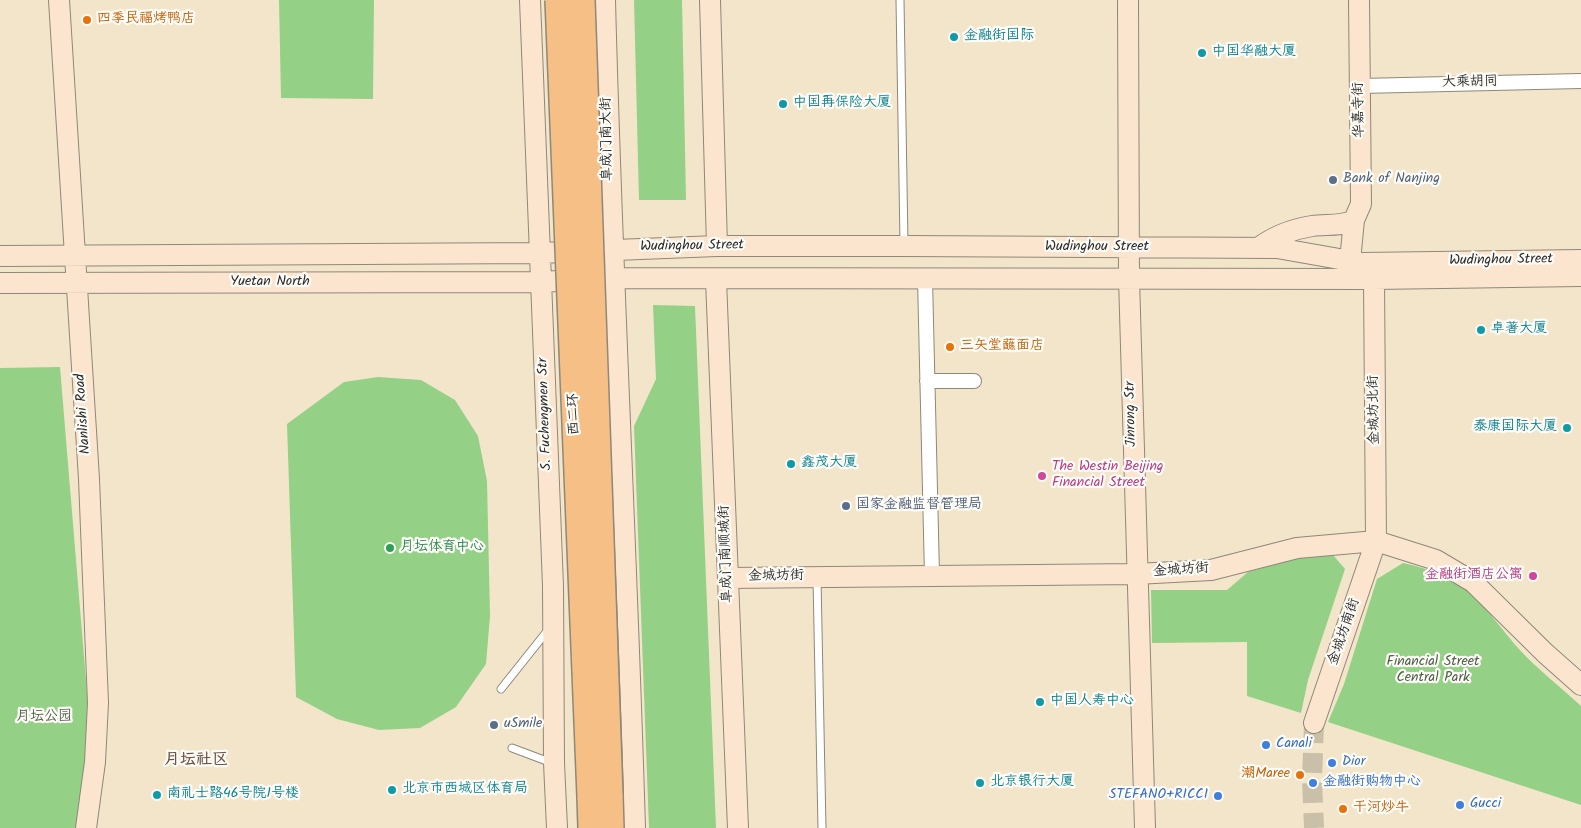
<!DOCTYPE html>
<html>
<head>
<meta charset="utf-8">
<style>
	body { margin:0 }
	canvas { display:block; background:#f2e5ca }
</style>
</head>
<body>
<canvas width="1581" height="828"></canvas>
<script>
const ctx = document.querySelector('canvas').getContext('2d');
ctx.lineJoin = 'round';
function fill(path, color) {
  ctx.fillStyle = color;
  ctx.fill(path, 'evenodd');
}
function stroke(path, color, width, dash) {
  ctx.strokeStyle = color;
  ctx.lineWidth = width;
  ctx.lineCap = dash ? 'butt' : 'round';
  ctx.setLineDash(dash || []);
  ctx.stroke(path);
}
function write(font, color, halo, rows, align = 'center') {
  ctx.font = font + ' Kalam,"LXGW WenKai TC",sans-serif';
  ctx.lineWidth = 4.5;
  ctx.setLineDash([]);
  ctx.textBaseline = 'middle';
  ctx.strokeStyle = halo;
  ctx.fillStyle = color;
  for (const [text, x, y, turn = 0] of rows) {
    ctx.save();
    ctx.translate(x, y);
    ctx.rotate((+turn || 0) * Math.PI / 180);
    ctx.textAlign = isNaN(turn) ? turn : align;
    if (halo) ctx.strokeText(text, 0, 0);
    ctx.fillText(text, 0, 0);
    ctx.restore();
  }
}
const green = new Path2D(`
	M 279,0 L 374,0 L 373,99 L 281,98 Z
	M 634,0 L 682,0 L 686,200 L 639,200 Z
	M 653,305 L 695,306 L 716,828 L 649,828 L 634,426 L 656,379 Z
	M 60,367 L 89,717 L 78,828 L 0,828 L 0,368 Z
	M 378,377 L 421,380 L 455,400 L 478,436 L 487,481 L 490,616 L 486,664 L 456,707 L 420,728 L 379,730 L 337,719 L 296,697 L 287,424 L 344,382 Z
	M 1308,555 L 1333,555 L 1345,569 L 1308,680 L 1301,713 L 1247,696 L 1247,642 L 1152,643 L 1151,590 L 1227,590 L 1248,572 Z
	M 1403,563 C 1468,577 1479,602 1519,649 C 1537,669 1561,687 1581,706 L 1581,805 L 1328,722 L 1344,684 L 1377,579 Z`);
const secondaryTunnel = new Path2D(`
	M 1314,723 L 1312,780 L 1314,828`);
const lane = new Path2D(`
	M 900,0 L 904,243
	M 817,579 L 822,828
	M 501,689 L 548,630
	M 512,748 L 552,763`);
const street = new Path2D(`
	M 1360,86 L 1581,81
	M 925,279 L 932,575
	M 927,381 L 974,381`);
const secondary = new Path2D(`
	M 59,0 L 89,479 L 98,703 L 95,762 L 86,828
	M 530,0 L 553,586 L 554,763 L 557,828
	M 605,0 C 612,276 627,552 635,828
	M 710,0 L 717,246
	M 1128,0 L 1129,278 L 1145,828
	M 1258,248 C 1273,237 1293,229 1312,226 C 1326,224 1342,227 1354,220
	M 0,256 L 539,253 L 717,246 L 904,246 L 1277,248 L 1362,263 L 1581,260
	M 1350,261 L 1354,220 L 1361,204 L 1359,0
	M 716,280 L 738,828
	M 0,283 L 540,282 L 614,278 L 1374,279 L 1581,276
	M 728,578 L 1136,574 L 1211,570 L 1297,548 L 1376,541 L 1436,560 L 1473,582 L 1545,653 L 1581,685
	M 1314,723 L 1376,541 L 1374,279`);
const highway = new Path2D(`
	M 610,795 L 611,828
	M 590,797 L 591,828`);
const highwayBridge = new Path2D(`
	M 558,0 L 590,797
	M 582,0 L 610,795`);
const markers = [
	[87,20,5,"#e8710a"],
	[954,37,5,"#0f9aa8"],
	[1202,53,5,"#0f9aa8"],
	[783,104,5,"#0f9aa8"],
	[1333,180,5,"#5c6f8a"],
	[1481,330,5,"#0f9aa8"],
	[950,347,5,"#e8710a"],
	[1567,428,5,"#0f9aa8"],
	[791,464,5,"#0f9aa8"],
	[1042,476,5,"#d1479c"],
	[846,506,5,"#5c6f8a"],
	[390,548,5,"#2e9e5b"],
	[1533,576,5,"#d1479c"],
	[1040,702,5,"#0f9aa8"],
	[494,725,5,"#5c6f8a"],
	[1266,745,5,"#3f7fe0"],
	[1332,763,5,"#3f7fe0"],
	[1300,775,5,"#e8710a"],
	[980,783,5,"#0f9aa8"],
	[1313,783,5,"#3f7fe0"],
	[392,790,5,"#0f9aa8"],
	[157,795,5,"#0f9aa8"],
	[1218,796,5,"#3f7fe0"],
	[1460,805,5,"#3f7fe0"],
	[1343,809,5,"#e8710a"]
];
const foodNames = [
	["四季民福烤鸭店",97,20],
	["三矢堂蘸面店",960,347],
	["潮Maree",1290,775,"right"],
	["干河炒牛",1353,809]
];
const cultureNames = [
	["金融街国际",964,37],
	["中国华融大厦",1212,53],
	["中国再保险大厦",793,104],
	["卓著大厦",1491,330],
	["泰康国际大厦",1557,428,"right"],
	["鑫茂大厦",801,464],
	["中国人寿中心",1050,702],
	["北京银行大厦",990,783],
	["北京市西城区体育局",402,790],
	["南礼士路46号院1号楼",167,795]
];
const streetNames = [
	["大乘胡同",1470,83,-1],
	["华嘉寺街",1360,110,-91],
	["阜成门南大街",608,139,-91],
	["Wudinghou Street",692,247,-1],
	["Wudinghou Street",1097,248],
	["Wudinghou Street",1501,261,-1],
	["Yuetan North",270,283],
	["金城坊北街",1375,410,-91],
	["Nanlishi Road",84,414,-94],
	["S. Fuchengmen Str",546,414,-92],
	["西二环",575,414,-92],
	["Jinrong Str",1132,414,-91],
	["阜成门南顺城街",727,554,-92],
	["金城坊街",1181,571,-4],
	["金城坊街",776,577,-1],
	["金城坊南街",1345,632,-71]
];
const serviceNames = [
	["Bank of Nanjing",1343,180],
	["国家金融监督管理局",856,506],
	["uSmile",504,725]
];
const hotelNames = [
	["The Westin Beijing",1052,468],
	["Financial Street",1052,484],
	["金融街酒店公寓",1523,576,"right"]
];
const leisureNames = [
	["月坛体育中心",400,548]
];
const parkNames = [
	["Financial Street",1433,663],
	["Central Park",1433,679],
	["月坛公园",44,718]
];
const shopNames = [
	["Canali",1276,745],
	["Dior",1342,763],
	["金融街购物中心",1323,783],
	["STEFANO+RICCI",1208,796,"right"],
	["Gucci",1470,805]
];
const quarterNames = [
	["月坛社区",196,761]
];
fill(green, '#94d186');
stroke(secondaryTunnel, '#cac0aa', 20, [20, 10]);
stroke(lane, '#8e887a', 9);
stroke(street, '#8e887a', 16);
stroke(secondary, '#8e887a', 22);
stroke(highway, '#8e887a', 28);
stroke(lane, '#fff', 7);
stroke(street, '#fff', 14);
stroke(secondary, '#fbe5cf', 20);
stroke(highway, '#f5bf86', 25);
stroke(highwayBridge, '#8e887a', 28, []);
stroke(highwayBridge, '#f5bf86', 25);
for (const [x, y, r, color] of markers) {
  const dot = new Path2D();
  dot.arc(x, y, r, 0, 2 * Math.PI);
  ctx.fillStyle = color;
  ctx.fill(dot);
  stroke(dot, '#fdfcf7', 2);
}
write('14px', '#c56008', '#fdfcf7', foodNames, 'left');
write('14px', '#0d838f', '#fdfcf7', cultureNames, 'left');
write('14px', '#2b2b2b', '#fdfcf7', streetNames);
write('14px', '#4e5e75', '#fdfcf7', serviceNames, 'left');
write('14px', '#b23c85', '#fdfcf7', hotelNames, 'left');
write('14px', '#27864d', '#fdfcf7', leisureNames, 'left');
write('14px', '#4a5d46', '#fdfcf7', parkNames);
write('14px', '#366cbe', '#fdfcf7', shopNames, 'left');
write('bold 16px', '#6b5242', '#fdfcf7', quarterNames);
</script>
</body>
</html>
